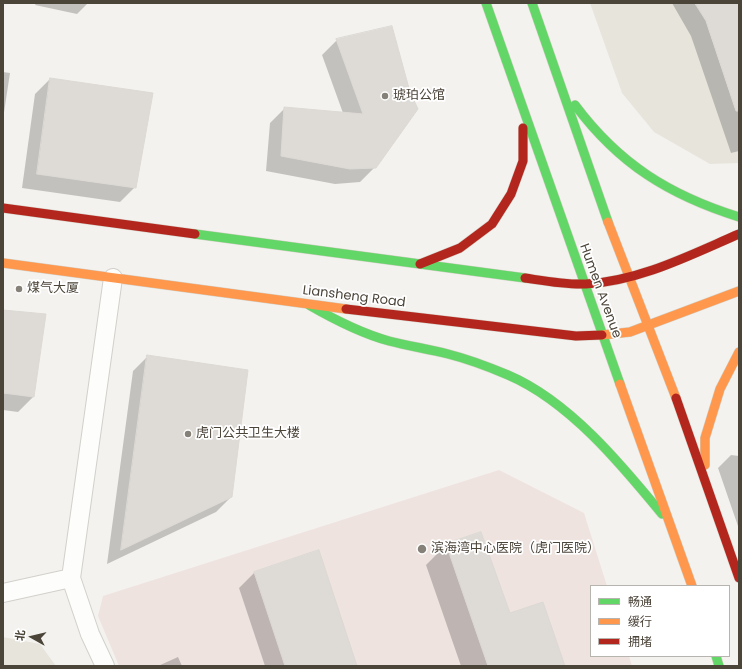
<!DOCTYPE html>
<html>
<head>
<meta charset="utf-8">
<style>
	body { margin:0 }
	#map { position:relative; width:742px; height:669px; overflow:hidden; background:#f4f2ee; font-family:Poppins,"Noto Sans SC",sans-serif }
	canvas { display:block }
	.frame { position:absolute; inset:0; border:4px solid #4b4439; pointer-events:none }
	.legend { position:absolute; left:590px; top:585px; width:140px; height:72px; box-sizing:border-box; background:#fff; border:1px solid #b7b4b0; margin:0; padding:5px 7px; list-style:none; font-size:12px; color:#4b4439 }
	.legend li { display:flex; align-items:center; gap:8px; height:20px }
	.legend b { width:20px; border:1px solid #b7b4b0 }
	.north { position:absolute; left:12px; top:617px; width:40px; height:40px; -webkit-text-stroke:3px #fff; paint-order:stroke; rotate:278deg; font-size:11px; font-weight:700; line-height:16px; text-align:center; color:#4b4439 }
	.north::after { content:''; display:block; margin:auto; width:14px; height:18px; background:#4b4439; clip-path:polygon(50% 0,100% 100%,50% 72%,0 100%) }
</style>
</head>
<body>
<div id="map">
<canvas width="742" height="669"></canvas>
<div class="frame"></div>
<ul class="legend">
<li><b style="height:5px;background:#63d668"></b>畅通</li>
<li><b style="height:5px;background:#ff974d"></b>缓行</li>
<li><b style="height:5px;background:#b3261e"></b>拥堵</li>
</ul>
<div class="north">北</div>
</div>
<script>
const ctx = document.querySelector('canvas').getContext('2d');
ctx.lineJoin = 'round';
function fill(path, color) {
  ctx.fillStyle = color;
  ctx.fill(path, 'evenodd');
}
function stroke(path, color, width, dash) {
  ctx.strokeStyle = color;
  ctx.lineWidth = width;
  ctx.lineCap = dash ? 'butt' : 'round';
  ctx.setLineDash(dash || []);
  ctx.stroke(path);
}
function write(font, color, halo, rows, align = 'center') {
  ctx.font = font + ' Poppins,"Noto Sans SC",sans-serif';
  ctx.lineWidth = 3.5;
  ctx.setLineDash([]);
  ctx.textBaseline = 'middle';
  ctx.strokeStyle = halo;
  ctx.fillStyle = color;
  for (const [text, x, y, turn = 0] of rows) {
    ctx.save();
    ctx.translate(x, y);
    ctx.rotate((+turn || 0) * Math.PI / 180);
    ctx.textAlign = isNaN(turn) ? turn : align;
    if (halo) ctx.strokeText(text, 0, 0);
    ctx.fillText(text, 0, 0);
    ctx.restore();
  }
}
const residential = new Path2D(`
	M 590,3 L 739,3 L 739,163 L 710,164 L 654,132 L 622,93 Z
	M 3,637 L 40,644 L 56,666 L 3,666 Z`);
const medical = new Path2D(`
	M 499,470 L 584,513 L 607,586 L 591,586 L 591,656 L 629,656 L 632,666 L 119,666 L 98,616 L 103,596 Z`);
const shadow = new Path2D(`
	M 36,3 L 88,3 L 77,14 L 35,5 Z
	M 672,3 L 739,3 L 739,151 L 731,153 L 691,36 Z
	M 392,28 L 375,167 L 360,182 L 335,184 L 266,171 L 270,123 L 285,108 L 343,113 L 322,55 L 337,40 Z
	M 3,72 L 10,73 L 3,119 Z
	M 50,79 L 135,187 L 120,202 L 22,188 L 35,94 Z
	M 3,311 L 45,315 L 33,397 L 18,412 L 3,410 Z
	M 148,356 L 231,497 L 216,512 L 107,564 L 133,371 Z
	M 731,455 L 739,456 L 739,529 L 718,468 Z
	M 446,545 L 509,615 L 564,666 L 461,666 L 426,565 Z
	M 318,552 L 356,666 L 265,666 L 239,588 L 254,573 Z
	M 178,657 L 182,666 L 158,666 Z`);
const building = new Path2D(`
	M 695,3 L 739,3 L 739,111 L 736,111 L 706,21 Z
	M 392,26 L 410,92 L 418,109 L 376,168 L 350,169 L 281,156 L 284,107 L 363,114 L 336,39 Z
	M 50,78 L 153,93 L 136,188 L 37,174 Z
	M 3,310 L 46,314 L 34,397 L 3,393 Z
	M 147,355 L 248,370 L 232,497 L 121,550 Z
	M 481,532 L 510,613 L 543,602 L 565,666 L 488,666 L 446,544 Z
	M 319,550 L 357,666 L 285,666 L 254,572 Z`);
const street = new Path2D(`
	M 3,593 L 71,578
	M 105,666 L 90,634 L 71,578 L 113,278`);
const fast = new Path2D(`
	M 486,3 L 620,384
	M 532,3 L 608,222
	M 575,105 C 619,164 669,195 739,217
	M 195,234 L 525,278
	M 309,305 C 335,320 360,333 389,341 C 408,346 429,349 448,354 C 468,359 489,367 508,375 C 569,401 621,464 662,514
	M 716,656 L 719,666`);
const slow = new Path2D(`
	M 608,222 L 676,398
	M 3,263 L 346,309
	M 602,335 L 630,332 L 739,291
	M 620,384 L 692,586
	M 705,465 L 705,438 L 720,389 L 739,352`);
const jam = new Path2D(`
	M 3,208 L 195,234
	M 420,264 L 460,248 L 492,224 L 511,194 L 523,161 L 523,128
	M 525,278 C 545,281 566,285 586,284 C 640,281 690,255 739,234
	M 346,309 L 576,336 L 602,335
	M 676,398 L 739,578`);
const markers = [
	[385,96,4,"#868178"],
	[19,289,4,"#868178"],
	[188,434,4,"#868178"],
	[422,549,5,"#868178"]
];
const poiNames = [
	["琥珀公馆",393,96],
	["煤气大厦",27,289],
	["虎门公共卫生大楼",196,434],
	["滨海湾中心医院（虎门医院）",431,549]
];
const streetNames = [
	["Humen Avenue",600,291,70],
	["Liansheng Road",354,297,7]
];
fill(residential, '#e7e4dc');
fill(medical, '#eee3df');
fill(shadow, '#0003');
fill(building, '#dedbd6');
stroke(building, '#dcd9d4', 1);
stroke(street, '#d2d0cb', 20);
stroke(fast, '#d3cfc5', 10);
stroke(slow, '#d3cfc5', 10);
stroke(jam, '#d3cfc5', 10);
stroke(street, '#fdfdfc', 18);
stroke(fast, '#63d668', 9);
stroke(slow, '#ff974d', 9);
stroke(jam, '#b3261e', 9);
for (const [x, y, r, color] of markers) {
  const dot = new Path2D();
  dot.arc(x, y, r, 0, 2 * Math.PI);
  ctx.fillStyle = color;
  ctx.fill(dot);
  stroke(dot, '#fff', 1.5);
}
write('13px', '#4b4439', '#fff', poiNames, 'left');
write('13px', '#4b4439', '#fff', streetNames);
</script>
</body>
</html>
